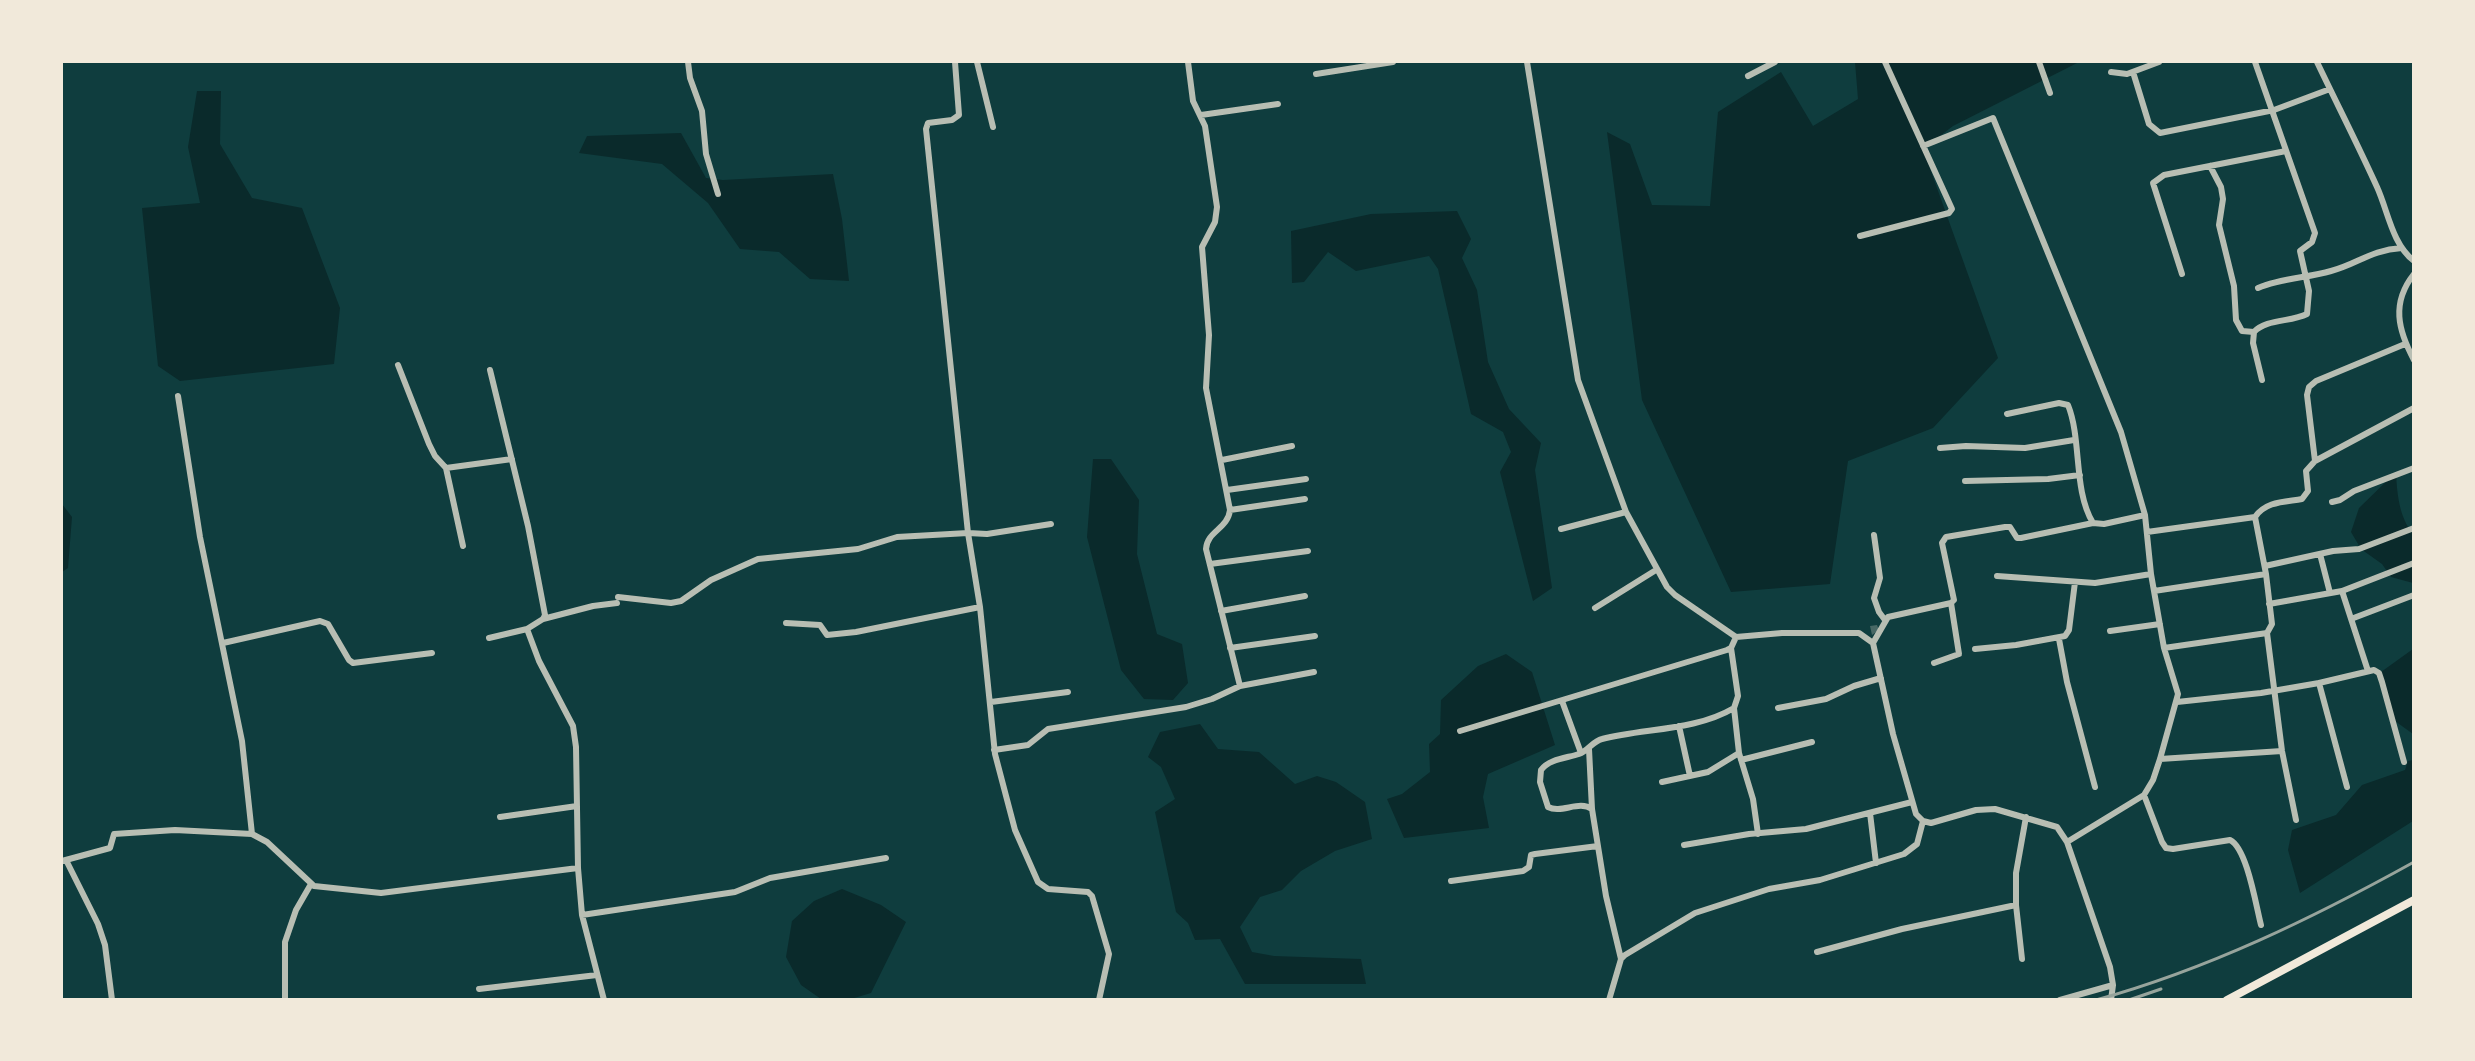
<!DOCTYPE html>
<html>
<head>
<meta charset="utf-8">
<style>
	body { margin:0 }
	#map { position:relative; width:2475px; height:1061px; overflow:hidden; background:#0f3d3e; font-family:Spectral,serif }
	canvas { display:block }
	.frame { position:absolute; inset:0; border:63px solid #f1e9da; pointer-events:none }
</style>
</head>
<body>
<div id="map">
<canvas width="2475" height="1061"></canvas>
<div class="frame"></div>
</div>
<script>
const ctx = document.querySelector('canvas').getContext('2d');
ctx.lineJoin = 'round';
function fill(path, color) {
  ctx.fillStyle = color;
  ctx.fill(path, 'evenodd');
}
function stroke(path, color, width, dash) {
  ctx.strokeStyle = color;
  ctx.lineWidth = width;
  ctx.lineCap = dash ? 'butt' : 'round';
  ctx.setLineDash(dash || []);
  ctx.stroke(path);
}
const water = new Path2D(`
	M 1855,62 L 2079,62 L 1953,126 L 1923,149 L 1998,358 L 1933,428 L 1848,461 L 1830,584 L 1731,592 L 1642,400 L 1607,132 L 1630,144 L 1652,205 L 1710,206 L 1718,112 L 1781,72 L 1813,126 L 1858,99 Z
	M 197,91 L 221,91 L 220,144 L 252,198 L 302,208 L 340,308 L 334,364 L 180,381 L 158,366 L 142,208 L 200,203 L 188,147 Z
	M 681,133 L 706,178 L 723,180 L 833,174 L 842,219 L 849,281 L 810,279 L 779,252 L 740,249 L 708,203 L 662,164 L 579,153 L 587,136 Z
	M 1457,211 L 1471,239 L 1462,258 L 1477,290 L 1488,362 L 1509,409 L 1541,443 L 1535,470 L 1552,588 L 1533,601 L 1500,472 L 1511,452 L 1503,432 L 1471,414 L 1438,269 L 1429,256 L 1356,271 L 1328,252 L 1304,282 L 1292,283 L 1291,231 L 1371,214 Z
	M 1093,459 L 1111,459 L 1139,500 L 1137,554 L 1157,634 L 1182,644 L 1188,683 L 1173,700 L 1144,699 L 1121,670 L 1087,537 Z
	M 2396,472 C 2397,493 2399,517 2413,534 L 2413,583 L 2391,577 L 2382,564 L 2361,549 L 2351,532 L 2359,508 Z
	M 62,504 L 72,517 L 68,568 L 62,572 Z
	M 2413,649 L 2413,734 L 2395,721 L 2381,672 Z
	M 1506,654 L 1532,672 L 1555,745 L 1488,774 L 1483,797 L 1489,828 L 1404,838 L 1387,799 L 1402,794 L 1430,772 L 1429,744 L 1440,734 L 1441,700 L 1478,666 Z
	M 1200,724 L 1218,749 L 1259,752 L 1295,784 L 1317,776 L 1336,782 L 1365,802 L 1372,839 L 1335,851 L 1301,871 L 1282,890 L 1260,897 L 1240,927 L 1252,952 L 1274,956 L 1361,959 L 1366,984 L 1245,984 L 1220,939 L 1195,940 L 1188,923 L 1176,912 L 1155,812 L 1175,799 L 1161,767 L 1148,757 L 1160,732 Z
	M 2413,760 L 2413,821 L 2300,893 L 2288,850 L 2292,830 L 2336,815 L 2362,785 L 2405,770 L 2408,761 Z
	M 842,889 L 881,905 L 906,922 L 871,993 L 851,999 L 821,999 L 801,985 L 786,957 L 792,921 L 814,901 Z`);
const building = new Path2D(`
	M 1877,625 L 1879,630 L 1872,635 L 1870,626 Z`);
const minor = new Path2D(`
	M 688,62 L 690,78 L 702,111 L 706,154 L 718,194
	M 955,62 L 959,115 L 952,120 L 928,123 L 926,129 L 968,533 L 980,607 L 995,754 L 1015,830 L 1038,882 L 1048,889 L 1088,892 L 1092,896 L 1109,954 L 1099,1000
	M 977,62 L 993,127
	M 1188,62 L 1193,101 L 1205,126 L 1217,207 L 1215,222 L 1202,247 L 1209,335 L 1206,388 L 1230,510 C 1228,529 1207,531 1206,549 L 1240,686
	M 1527,62 L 1578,380 L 1626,512 L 1667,587 L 1675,595 L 1736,637 L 1782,633 L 1859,633 L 1873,643 L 1893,734 L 1916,814 L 1923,821 L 1931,823 L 1976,810 L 1995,809 L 2057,827 L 2067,842 L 2110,967 L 2113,985 L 2111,1000
	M 2039,62 L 2050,93
	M 2255,62 L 2315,233 L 2312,242 L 2300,251 L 2309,291 L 2307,314 C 2291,322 2266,319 2254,332 L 2253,343 L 2262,380
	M 2317,62 C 2337,104 2358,145 2377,187 C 2388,211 2392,244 2414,261
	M 2111,72 L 2127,74 L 2159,62
	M 2133,72 L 2149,124 L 2160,133 L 2274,110 L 2330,89
	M 1316,74 L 1393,62
	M 1748,76 L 1775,62
	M 1201,115 L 1278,104
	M 1923,146 L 1993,118 L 2121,432 L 2145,515 L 2151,574 L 2164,648 L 2178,694 L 2160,759 L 2153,780 L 2144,795 L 2067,842
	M 2210,166 L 2221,187 L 2223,199 L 2219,225 L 2234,286 L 2236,320 L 2242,331 L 2254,332
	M 1860,236 L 1949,213 L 1952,209 L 1885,62
	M 2182,274 L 2153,183 L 2164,175 L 2286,151
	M 2414,274 C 2391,303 2398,330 2414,360
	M 2258,288 C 2281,278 2307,278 2331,271 C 2358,264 2370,250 2402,248
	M 398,365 L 429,444 L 435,456 L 446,468 L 512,459
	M 490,370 L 528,526 L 545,615 L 543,619 L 527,629 L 539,661 L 573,726 L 576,747 L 578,868
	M 178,396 L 200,537 L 242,741 L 252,834
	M 2007,414 L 2059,403 L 2068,405 C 2082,440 2073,490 2093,523 L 2104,524 L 2145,515
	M 1940,448 L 1966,446 L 2025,448 L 2074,440
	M 1222,460 L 1292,446
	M 2315,461 L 2307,395 L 2309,387 L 2316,381 L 2405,344
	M 446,468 L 463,546
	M 1965,481 L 2048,479 L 2080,475
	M 1227,490 L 1306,479
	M 2332,502 L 2340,500 L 2354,491 L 2414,468
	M 1230,510 L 1305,499
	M 1561,529 L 1626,512
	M 2147,532 L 2255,517
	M 1874,535 L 1880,578 L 1874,598 L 1879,612 L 1885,620
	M 2320,554 L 2330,593
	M 1210,564 L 1308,551
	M 2265,566 L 2333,551 L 2359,549 L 2414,528
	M 2266,574 L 2272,624 L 2267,633
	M 1997,576 L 2095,583 L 2151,574
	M 2154,591 L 2266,574 L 2255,517 C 2266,501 2285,502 2302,499 L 2308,491 L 2306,471 L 2315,461 L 2414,408
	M 2342,591 L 2368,671
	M 618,597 L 671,603 L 681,601 L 711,580 L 758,559 L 858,549 L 897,537 L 968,533 L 987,534 L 1051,524
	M 2269,604 L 2342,591 L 2414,563
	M 1595,608 L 1656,570
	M 1221,611 L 1305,596
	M 543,619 L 593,606 L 617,603
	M 2351,619 L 2414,595
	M 786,623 L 820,625 L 827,635 L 856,632 L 980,607
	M 2110,631 L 2160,624
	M 489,638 L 527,629
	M 2059,639 L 2067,682 L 2095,787
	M 223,643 L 320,621 L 328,624 L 349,660 L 353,663 L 432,653
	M 1873,643 L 1888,617 L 1951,603 L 1954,600 L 1942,543 L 1946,537 L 2005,527 L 2010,527 L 2017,538 L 2021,538 L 2093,523
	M 1230,648 L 1315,636
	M 2164,648 L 2267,633 L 2282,751 L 2296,820
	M 1975,649 L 2016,645 L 2065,636 L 2069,630 L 2075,582
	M 1934,663 L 1959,654 L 1951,603
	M 2319,683 L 2347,787
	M 1562,701 L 1581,753
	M 991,702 L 1068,692
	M 2177,702 L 2261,693 L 2319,683 L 2374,670 L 2379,673 L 2382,682 L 2404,762
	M 1734,708 L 1739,753 L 1753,799 L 1758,834
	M 1778,708 L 1826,699 L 1854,686 L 1881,678
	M 1679,726 L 1690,776
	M 1460,731 L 1727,650 L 1731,648 L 1736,637
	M 1589,749 L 1592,809
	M 994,750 L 1028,745 L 1048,729 L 1186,707 L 1212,699 L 1240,686 L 1314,672
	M 2160,759 L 2282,751
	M 1741,760 L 1812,742
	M 1662,782 L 1708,772 L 1739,753
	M 2144,795 L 2162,842 L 2166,848 L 2173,849 L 2230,840 C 2247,848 2256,906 2261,925
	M 1870,813 L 1876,863
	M 500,817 L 577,806
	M 1684,845 L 1749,834 L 1806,829 L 1912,802
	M 66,860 L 98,924 L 105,945 L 112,1000
	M 62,861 L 110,848 L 114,834 L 175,830 L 252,834 L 267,842 L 314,886 L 381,893 L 578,868 L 582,915 L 604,1000
	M 1451,881 L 1523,871 L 1529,867 L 1531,855 L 1535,854 L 1598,846
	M 582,915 L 735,892 L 770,878 L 886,858
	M 1817,952 L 1902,929 L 2016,905
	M 1621,959 L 1606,896 L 1592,809 C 1579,800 1561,814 1548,807 L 1540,782 L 1541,770 C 1549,759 1567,758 1579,754 C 1588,751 1593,741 1602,739 C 1645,728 1695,731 1734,708 L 1738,696 L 1731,648
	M 2022,959 L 2016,905 L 2016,873 L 2026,817
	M 479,989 L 597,975
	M 285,1000 L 285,942 L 296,910 L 311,884
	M 1609,1000 L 1621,959 L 1625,955 L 1695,913 L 1769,889 L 1820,880 L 1904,854 L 1917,844 L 1923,821
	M 2060,1000 L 2113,985`);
const secondary = new Path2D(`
	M 2227,1000 L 2414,900`);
const rail = new Path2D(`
	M 2096,1000 C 2208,969 2313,918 2414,862
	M 2129,1000 L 2161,989`);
fill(water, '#0a2a2b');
fill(building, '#486865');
stroke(minor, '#b8beb3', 6);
stroke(secondary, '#f1e9da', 8);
stroke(rail, '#97a49c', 3);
</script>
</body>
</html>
